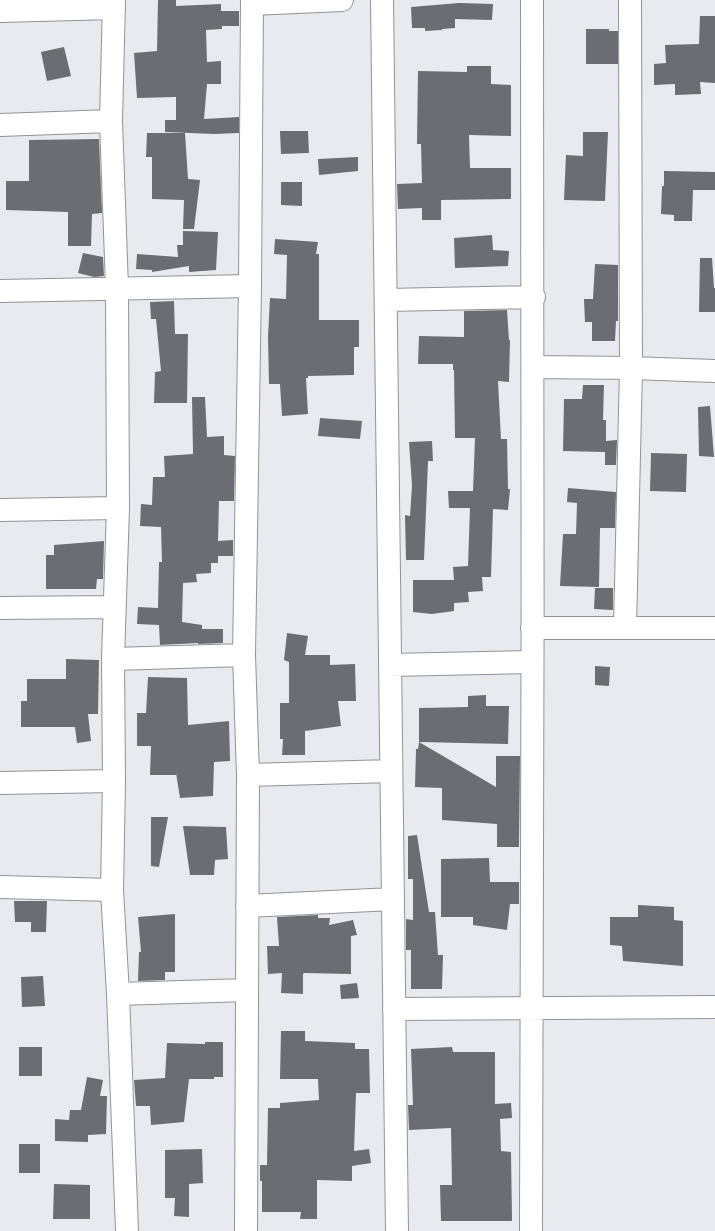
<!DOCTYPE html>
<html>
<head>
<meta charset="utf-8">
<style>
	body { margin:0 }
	canvas { display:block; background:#e9eaf0 }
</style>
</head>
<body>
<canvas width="715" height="1231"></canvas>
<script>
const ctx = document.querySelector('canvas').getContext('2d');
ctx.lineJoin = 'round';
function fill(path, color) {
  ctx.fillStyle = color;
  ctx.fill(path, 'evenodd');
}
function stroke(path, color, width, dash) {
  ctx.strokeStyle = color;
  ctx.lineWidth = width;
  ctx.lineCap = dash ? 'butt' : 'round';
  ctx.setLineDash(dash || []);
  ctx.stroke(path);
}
const building = new Path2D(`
	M 158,0 L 176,0 L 176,6 L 221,4 L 221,11 L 239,11 L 239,26 L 222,26 L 222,29 L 206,30 L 207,62 L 221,61 L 221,84 L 207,84 L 204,119 L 239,117 L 239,133 L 214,134 L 165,132 L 165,120 L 176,120 L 176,97 L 137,98 L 134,53 L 157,51 Z
	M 459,3 L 493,4 L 492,20 L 455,19 L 455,28 L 442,29 L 442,30 L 425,31 L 425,28 L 412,28 L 411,7 Z
	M 700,16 L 715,16 L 715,83 L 700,82 L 701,94 L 675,95 L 675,84 L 654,85 L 654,64 L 666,63 L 665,45 L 699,44 Z
	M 586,29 L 609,29 L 609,31 L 618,31 L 618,64 L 586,64 Z
	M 64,47 L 71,76 L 47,81 L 41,52 Z
	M 467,66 L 491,66 L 491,84 L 511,85 L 511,136 L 469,135 L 470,168 L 511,168 L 511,199 L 441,200 L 441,220 L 422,220 L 422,208 L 398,209 L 397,184 L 422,183 L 421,144 L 417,144 L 418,71 L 467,72 Z
	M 280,131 L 308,131 L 309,153 L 281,154 Z
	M 583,132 L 608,132 L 605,201 L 564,200 L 566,155 L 583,156 Z
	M 147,133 L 185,133 L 188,179 L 200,180 L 194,229 L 183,229 L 184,200 L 152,199 L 152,157 L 146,157 Z
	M 99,139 L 102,213 L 92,214 L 91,246 L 68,246 L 68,212 L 6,210 L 6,181 L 29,181 L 29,140 Z
	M 358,157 L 358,171 L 319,175 L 318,159 Z
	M 664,171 L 715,172 L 715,190 L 693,190 L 692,221 L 674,221 L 674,215 L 661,214 L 662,186 L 664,186 Z
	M 281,182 L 302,182 L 302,206 L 281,205 Z
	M 183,231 L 218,232 L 216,270 L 189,272 L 189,266 L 152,272 L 152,270 L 136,269 L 137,254 L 178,257 L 177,245 L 183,245 Z
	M 492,235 L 493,250 L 509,251 L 508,266 L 455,268 L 454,238 Z
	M 275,239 L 318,242 L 316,254 L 319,254 L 319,320 L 359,320 L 359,347 L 354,347 L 354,375 L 308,376 L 308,378 L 306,378 L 308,414 L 282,416 L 280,384 L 269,384 L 268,337 L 270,298 L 286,299 L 287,255 L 274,254 Z
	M 83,253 L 103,257 L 104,276 L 94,277 L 78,273 Z
	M 700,258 L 712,258 L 714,288 L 715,288 L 715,312 L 699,312 Z
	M 595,264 L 618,265 L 618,321 L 616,321 L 615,341 L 592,341 L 592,322 L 585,322 L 584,299 L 593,299 Z
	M 174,301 L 175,334 L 188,334 L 187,403 L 154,403 L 155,372 L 161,371 L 156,319 L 151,319 L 150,302 Z
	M 507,310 L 509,340 L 510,340 L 509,382 L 498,381 L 501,439 L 507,439 L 508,489 L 510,489 L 508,510 L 493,509 L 491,577 L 482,577 L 483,591 L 468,592 L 469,602 L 454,603 L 454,611 L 432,614 L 413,612 L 413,580 L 454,580 L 453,567 L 468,566 L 470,508 L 449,508 L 448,491 L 473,491 L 475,438 L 455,438 L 454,370 L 453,370 L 453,364 L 418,364 L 419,336 L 464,337 L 464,311 Z
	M 583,385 L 604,385 L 603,420 L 606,420 L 606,441 L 617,440 L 616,465 L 605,465 L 605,452 L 563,451 L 564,399 L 582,399 Z
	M 192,397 L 205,397 L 207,437 L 224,436 L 224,455 L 235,456 L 234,501 L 219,501 L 218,541 L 233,540 L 233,556 L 218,556 L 218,563 L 211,563 L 211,573 L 196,574 L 197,582 L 183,583 L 182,622 L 202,625 L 202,629 L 223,629 L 223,643 L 198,644 L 198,643 L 160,645 L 159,625 L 137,624 L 138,607 L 158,608 L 159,562 L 162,562 L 161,527 L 140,526 L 141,504 L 152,505 L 153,477 L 165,477 L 164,456 L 193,454 Z
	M 710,406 L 714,457 L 699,456 L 698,407 Z
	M 320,418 L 362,421 L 360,439 L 318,436 Z
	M 432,441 L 433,461 L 428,461 L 424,560 L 406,560 L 405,515 L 410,516 L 412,485 L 409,442 Z
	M 651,453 L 687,454 L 686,492 L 650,491 Z
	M 568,488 L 616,492 L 615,528 L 600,528 L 599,587 L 560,586 L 563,534 L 576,534 L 577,503 L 567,502 Z
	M 104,541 L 103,579 L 97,579 L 96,589 L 46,589 L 46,555 L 54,555 L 54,545 Z
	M 595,588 L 613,588 L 613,610 L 594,609 Z
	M 287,633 L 308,636 L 305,655 L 330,655 L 330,665 L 355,664 L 356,701 L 338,701 L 341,726 L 305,731 L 305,755 L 282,755 L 283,739 L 280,739 L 280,703 L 289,703 L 289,662 L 284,660 Z
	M 66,659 L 99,660 L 98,714 L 88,714 L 91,741 L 77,743 L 75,727 L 21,727 L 21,701 L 27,701 L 27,679 L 66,679 Z
	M 595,666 L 610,667 L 609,686 L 595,685 Z
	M 148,677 L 187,678 L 188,725 L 229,721 L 230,761 L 214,762 L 213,796 L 180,798 L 176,773 L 176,775 L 150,775 L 151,746 L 137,746 L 137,713 L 146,713 Z
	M 486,695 L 486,706 L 509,706 L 508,744 L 419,742 L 419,708 L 468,707 L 468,696 Z
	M 419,742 L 496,787 L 496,756 L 520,756 L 519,847 L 497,847 L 497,824 L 442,820 L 442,788 L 415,787 L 416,749 L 418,749 Z
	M 151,817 L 168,817 L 159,867 L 151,866 Z
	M 183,826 L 226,827 L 228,859 L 215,860 L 214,875 L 190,875 Z
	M 417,835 L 429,912 L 435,912 L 438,955 L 443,955 L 442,989 L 411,989 L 411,950 L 406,950 L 406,919 L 413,920 L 413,879 L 408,879 L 408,836 Z
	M 489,858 L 490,882 L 519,882 L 519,904 L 510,904 L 507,930 L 473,925 L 473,917 L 441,917 L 441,859 Z
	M 14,901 L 47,901 L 46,932 L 31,932 L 31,922 L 15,922 Z
	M 638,905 L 674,907 L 674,920 L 683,921 L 683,966 L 623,961 L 622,946 L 610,945 L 610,917 L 638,917 Z
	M 175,914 L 175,972 L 165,972 L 165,980 L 138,981 L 139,952 L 141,952 L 138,917 Z
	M 318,915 L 318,918 L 330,918 L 329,925 L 353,920 L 357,935 L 351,936 L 351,974 L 304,973 L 303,974 L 303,994 L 281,993 L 282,973 L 268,974 L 267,946 L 279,946 L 277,917 Z
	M 43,976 L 45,1006 L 22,1007 L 21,977 Z
	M 357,983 L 359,998 L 341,999 L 340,985 Z
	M 281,1031 L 305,1031 L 305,1041 L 355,1043 L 355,1049 L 369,1049 L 370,1093 L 356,1093 L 354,1151 L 369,1149 L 371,1163 L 352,1166 L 352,1181 L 317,1180 L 317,1219 L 300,1219 L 301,1212 L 262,1212 L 262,1181 L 260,1181 L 260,1165 L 267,1165 L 268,1108 L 280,1108 L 280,1103 L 319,1100 L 318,1079 L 280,1079 Z
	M 205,1042 L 223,1042 L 223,1077 L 214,1077 L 214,1079 L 189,1079 L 184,1122 L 151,1125 L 150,1106 L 136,1106 L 134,1080 L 165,1078 L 167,1043 L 205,1044 Z
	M 19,1047 L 42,1047 L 42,1076 L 19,1076 Z
	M 452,1047 L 453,1052 L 495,1052 L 495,1104 L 511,1103 L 512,1118 L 500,1119 L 501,1151 L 511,1152 L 512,1221 L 441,1221 L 440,1185 L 452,1185 L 451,1128 L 409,1130 L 408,1105 L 413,1105 L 411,1049 Z
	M 87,1077 L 103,1080 L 100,1096 L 107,1096 L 106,1134 L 88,1135 L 88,1142 L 55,1141 L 55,1119 L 69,1120 L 70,1110 L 81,1110 Z
	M 19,1144 L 40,1144 L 40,1173 L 19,1173 Z
	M 202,1149 L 203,1183 L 189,1184 L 189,1217 L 174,1216 L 175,1198 L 165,1198 L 165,1150 Z
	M 54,1184 L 90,1185 L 90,1219 L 53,1219 Z`);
const street = new Path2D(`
	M 114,0 L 111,121 L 117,288 L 118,508 L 113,659 L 114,781 L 112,890 L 118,994 L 127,1231
	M 382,0 L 397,1231
	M 252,4 L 342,0
	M 0,11 L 114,8
	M 0,125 L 111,121
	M 0,291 L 250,286
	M 386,300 L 534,297
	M 533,367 L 631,368 L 715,371
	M 0,510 L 118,508
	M 0,608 L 114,607
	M 532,628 L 715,628
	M 625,628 L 631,368 L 630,0
	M 113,659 L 244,655
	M 390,665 L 532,662
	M 248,775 L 391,771
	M 0,783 L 114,781
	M 0,887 L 112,890
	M 247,906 L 393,899
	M 118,994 L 247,990
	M 394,1009 L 715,1007
	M 246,1231 L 248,775 L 244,655 L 250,286 L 252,0
	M 531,1231 C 531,821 535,410 532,0`);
fill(building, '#6c6d72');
stroke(street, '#929398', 24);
stroke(street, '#fff', 22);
</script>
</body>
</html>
